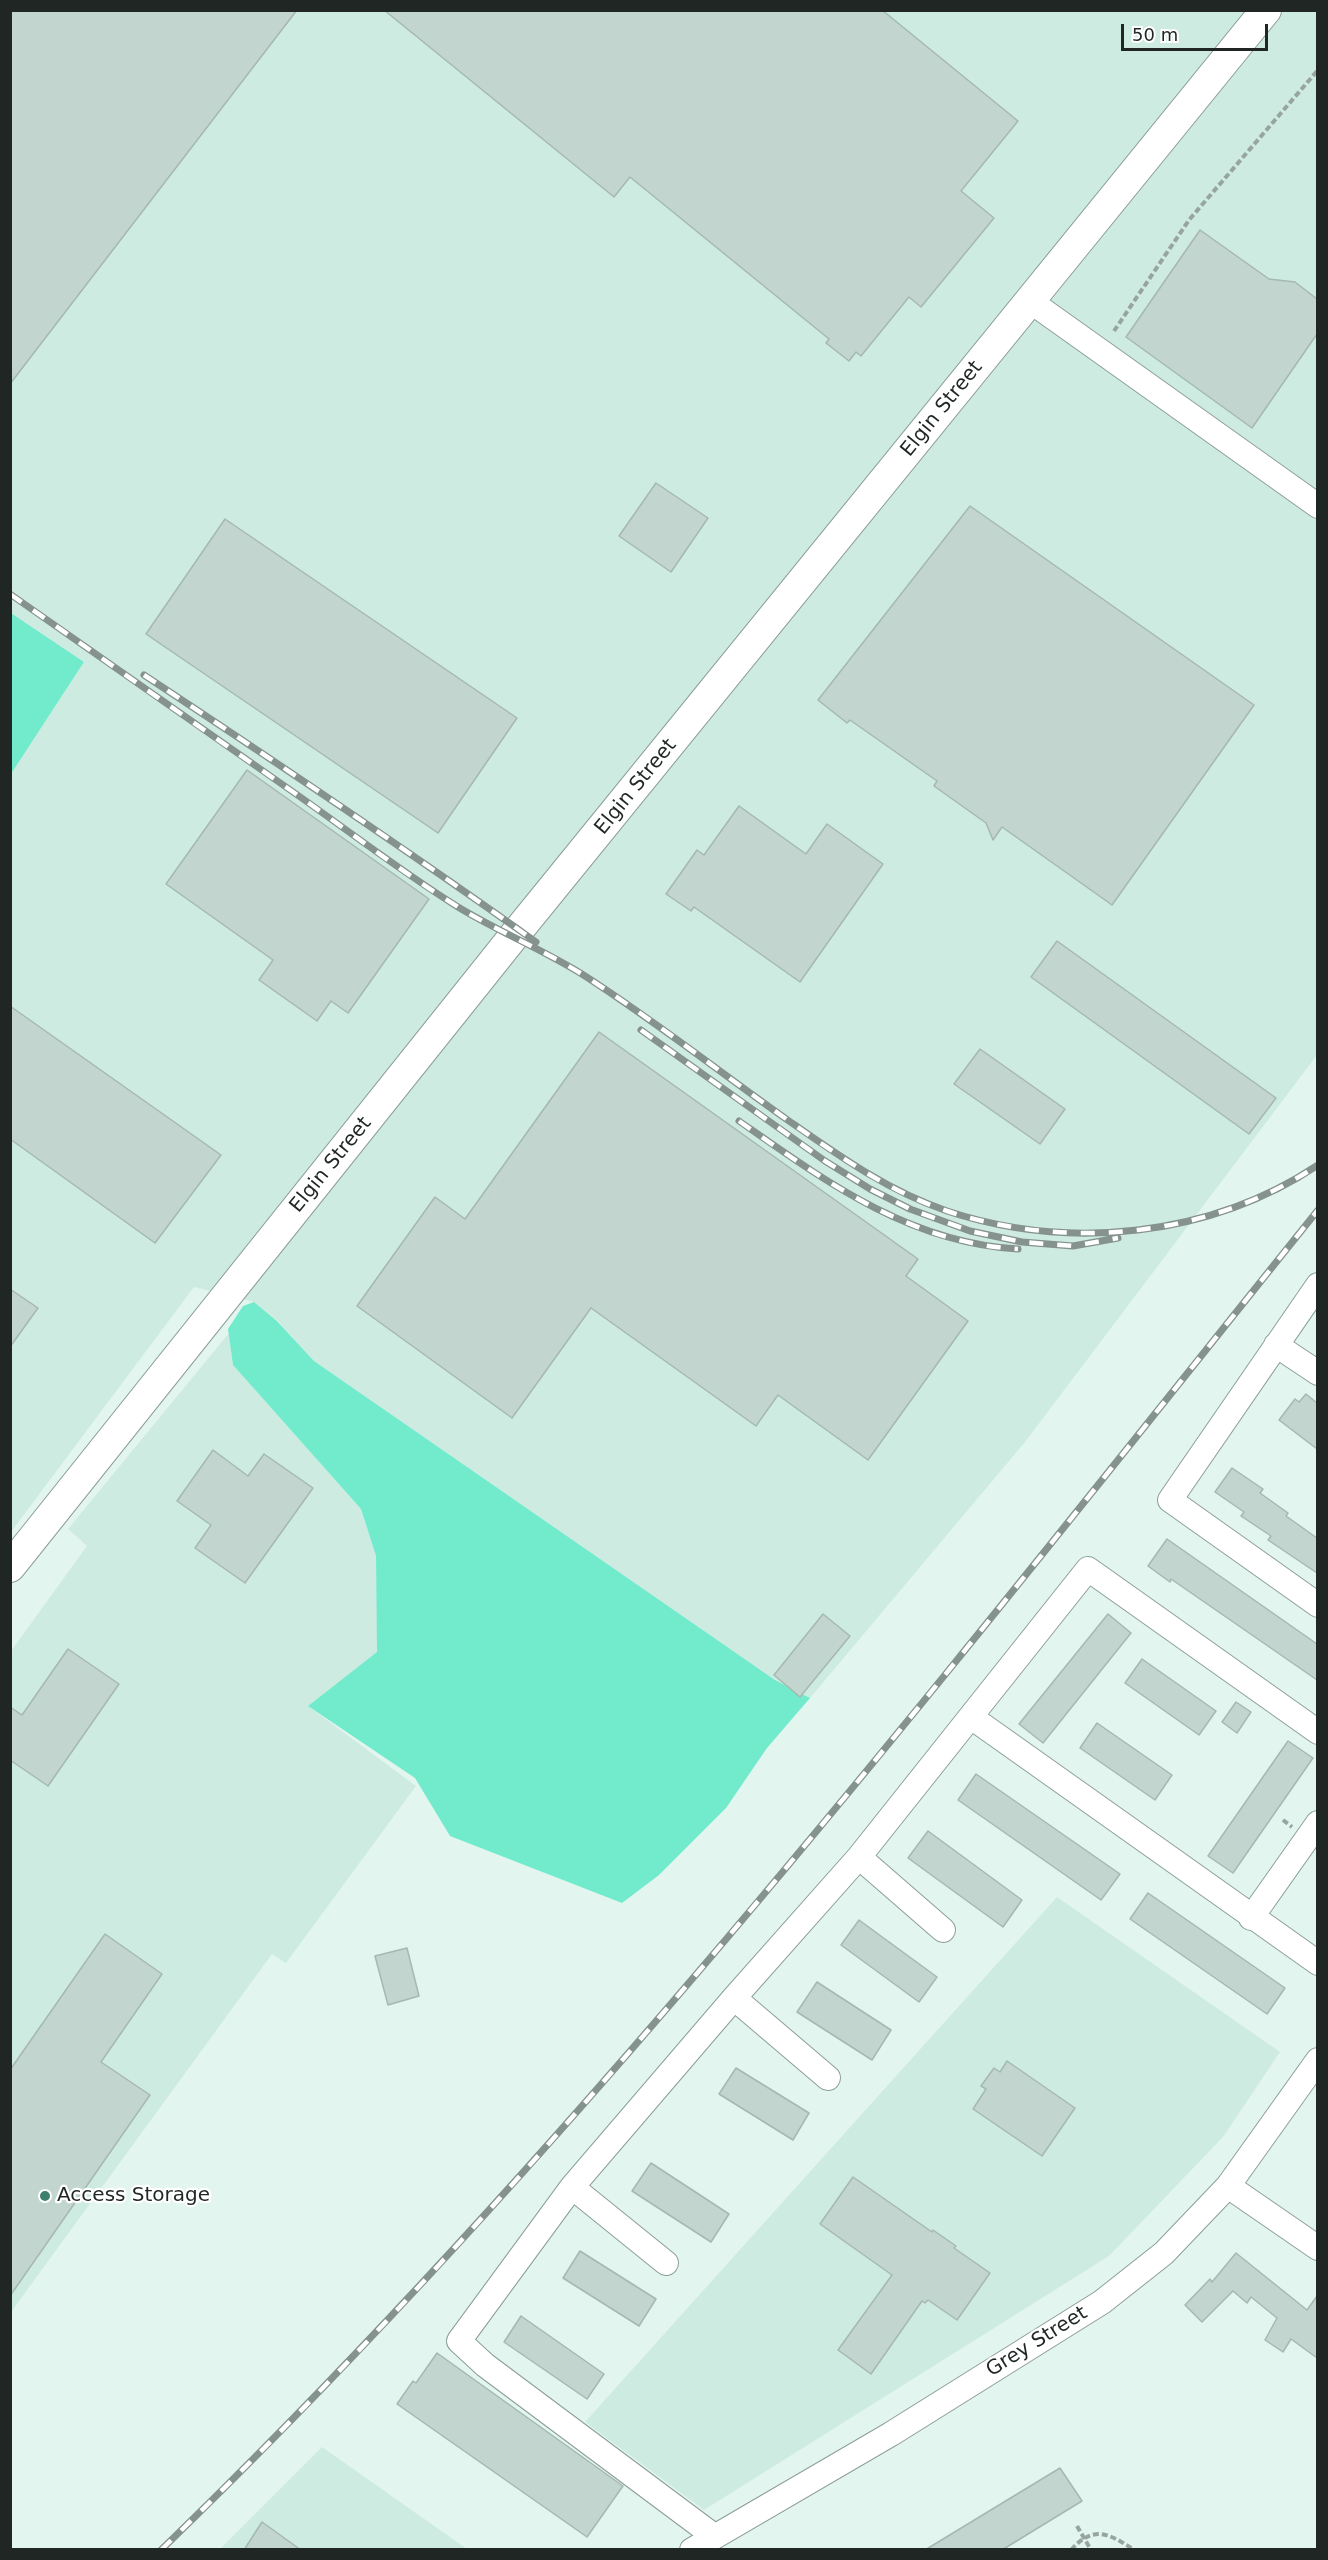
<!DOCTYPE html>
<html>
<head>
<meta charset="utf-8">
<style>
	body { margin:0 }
	#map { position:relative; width:1328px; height:2560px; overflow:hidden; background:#e2f5ef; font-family:"DejaVu Sans",sans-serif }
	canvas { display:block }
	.frame { position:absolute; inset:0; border:12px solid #1f2624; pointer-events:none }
	.scale { position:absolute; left:1121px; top:24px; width:147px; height:27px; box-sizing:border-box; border:3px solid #1f2624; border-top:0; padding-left:8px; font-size:18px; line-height:21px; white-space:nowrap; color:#1f2624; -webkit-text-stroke:4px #fff; paint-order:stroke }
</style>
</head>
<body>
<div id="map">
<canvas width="1328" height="2560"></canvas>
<div class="frame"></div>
<div class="scale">50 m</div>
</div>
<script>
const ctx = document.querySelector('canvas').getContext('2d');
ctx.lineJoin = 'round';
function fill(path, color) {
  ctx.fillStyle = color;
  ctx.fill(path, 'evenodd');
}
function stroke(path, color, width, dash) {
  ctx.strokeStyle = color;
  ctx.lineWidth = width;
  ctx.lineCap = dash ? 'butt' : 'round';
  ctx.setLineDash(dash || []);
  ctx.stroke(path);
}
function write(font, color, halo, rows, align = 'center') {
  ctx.font = font + ' "DejaVu Sans",sans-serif';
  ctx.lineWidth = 4.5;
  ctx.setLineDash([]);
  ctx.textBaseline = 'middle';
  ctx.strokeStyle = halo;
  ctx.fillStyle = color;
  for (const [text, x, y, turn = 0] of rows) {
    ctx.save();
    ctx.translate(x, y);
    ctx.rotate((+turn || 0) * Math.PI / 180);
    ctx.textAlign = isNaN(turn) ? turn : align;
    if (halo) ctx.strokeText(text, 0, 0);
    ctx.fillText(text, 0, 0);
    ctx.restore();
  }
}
const built = new Path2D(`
	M 11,11 L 1317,11 L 1317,617 L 1316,617 L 1318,620 L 1317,1055 L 1025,1442 L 810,1698 L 775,1680 L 314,1361 L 278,1321 L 254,1302 L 194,1287 L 11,1532 L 11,774 L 84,662 L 11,613 Z
	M 229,1333 L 233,1365 L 361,1509 L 376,1556 L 378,1652 L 308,1706 L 416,1786 L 286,1963 L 272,1954 L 11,2312 L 11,1651 L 87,1546 L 68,1529 Z
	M 1057,1897 L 1280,2052 L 1223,2137 L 1109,2256 L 704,2510 L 585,2422 Z
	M 322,2447 L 467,2549 L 219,2550 Z`);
const green = new Path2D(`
	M 11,613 L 84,662 L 11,774 Z
	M 254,1302 L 277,1321 L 314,1361 L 775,1680 L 810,1698 L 767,1748 L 726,1808 L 659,1875 L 622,1903 L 450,1836 L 415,1778 L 308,1706 L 377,1652 L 376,1556 L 361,1509 L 233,1365 L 228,1329 L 243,1306 Z`);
const building = new Path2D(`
	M 10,10 L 297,10 L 10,384 Z
	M 384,10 L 882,10 L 1018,121 L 961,191 L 994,218 L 921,307 L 909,297 L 861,356 L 856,352 L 849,361 L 826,343 L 829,339 L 630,177 L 614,197 Z
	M 1200,230 L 1269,279 L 1295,282 L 1317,299 L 1317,334 L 1252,428 L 1126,337 Z
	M 656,483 L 708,518 L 671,572 L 619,536 Z
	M 970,506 L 1254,705 L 1112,905 L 1002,827 L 993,840 L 986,823 L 934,786 L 937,781 L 850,720 L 847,723 L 818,700 Z
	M 225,519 L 517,718 L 438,833 L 146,634 Z
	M 247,770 L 429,899 L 348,1013 L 331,1001 L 317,1021 L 259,980 L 273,960 L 166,884 Z
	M 739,806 L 806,854 L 827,824 L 883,864 L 800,982 L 694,907 L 691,911 L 666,894 L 697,850 L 704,855 Z
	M 1057,941 L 1276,1098 L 1249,1134 L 1031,977 Z
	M 10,1006 L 221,1155 L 155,1243 L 10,1139 Z
	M 599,1032 L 918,1259 L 906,1276 L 968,1321 L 868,1460 L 778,1395 L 756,1426 L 591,1308 L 512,1418 L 357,1306 L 435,1197 L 465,1219 Z
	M 980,1049 L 1065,1109 L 1040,1144 L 954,1084 Z
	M 10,1289 L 38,1308 L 10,1347 Z
	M 1306,1394 L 1317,1403 L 1317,1449 L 1279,1420 L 1295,1399 L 1299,1402 Z
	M 213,1450 L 248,1476 L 264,1454 L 313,1488 L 245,1583 L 195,1548 L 211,1525 L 177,1501 Z
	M 1232,1468 L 1263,1489 L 1260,1493 L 1288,1513 L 1286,1516 L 1317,1538 L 1317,1573 L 1268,1540 L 1271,1536 L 1241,1516 L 1244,1512 L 1215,1492 Z
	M 1167,1539 L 1317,1644 L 1317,1680 L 1171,1579 L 1170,1582 L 1148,1566 Z
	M 823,1614 L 850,1636 L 800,1697 L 774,1675 Z
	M 1108,1614 L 1131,1633 L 1043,1743 L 1019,1724 Z
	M 68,1649 L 119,1684 L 48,1786 L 10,1760 L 10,1707 L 22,1715 Z
	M 1142,1659 L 1216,1711 L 1199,1735 L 1125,1683 Z
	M 1236,1702 L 1251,1712 L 1237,1733 L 1222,1722 Z
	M 1097,1723 L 1172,1775 L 1155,1800 L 1080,1748 Z
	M 1288,1741 L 1313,1758 L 1233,1873 L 1208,1856 Z
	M 976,1774 L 1120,1874 L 1101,1900 L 958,1800 Z
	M 928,1831 L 1022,1900 L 1003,1927 L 908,1858 Z
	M 1148,1893 L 1285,1988 L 1267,2014 L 1130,1919 Z
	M 859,1920 L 937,1977 L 919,2002 L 841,1945 Z
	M 105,1934 L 162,1974 L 101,2062 L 150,2095 L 10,2296 L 10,2070 Z
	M 407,1948 L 419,1996 L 388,2005 L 375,1956 Z
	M 817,1982 L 891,2030 L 872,2060 L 797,2012 Z
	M 1007,2061 L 1075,2108 L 1042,2156 L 973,2109 L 986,2089 L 981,2086 L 994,2068 L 1000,2072 Z
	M 736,2068 L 809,2113 L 793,2140 L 719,2094 Z
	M 651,2163 L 729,2214 L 711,2242 L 632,2191 Z
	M 853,2177 L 932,2232 L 933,2230 L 956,2246 L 954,2248 L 990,2273 L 957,2320 L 928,2300 L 925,2303 L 922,2301 L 871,2374 L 838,2350 L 892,2275 L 820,2224 Z
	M 580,2251 L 656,2299 L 639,2326 L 563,2278 Z
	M 1236,2253 L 1307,2310 L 1317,2296 L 1317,2358 L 1291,2339 L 1283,2352 L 1265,2340 L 1277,2318 L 1251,2297 L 1247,2303 L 1233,2291 L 1202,2322 L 1185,2305 L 1210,2279 L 1212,2282 Z
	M 521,2316 L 604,2374 L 587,2399 L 504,2342 Z
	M 437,2353 L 623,2486 L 587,2537 L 397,2404 L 413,2381 L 416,2383 Z
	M 1060,2468 L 1082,2501 L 1002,2550 L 925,2550 Z
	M 262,2522 L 301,2550 L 244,2550 Z`);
const path = new Path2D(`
	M 1318,291 L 1318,293
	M 1114,331 L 1189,220 L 1318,70
	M 1283,1820 L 1292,1827
	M 1077,2526 L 1091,2550
	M 1071,2550 C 1093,2525 1109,2533 1134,2550`);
const minor = new Path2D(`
	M 1030,301 L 1318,506
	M 1318,1285 L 1170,1500 L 1318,1605
	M 1276,1345 L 1318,1373
	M 971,1717 L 1318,1963
	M 859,1857 L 943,1930
	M 1251,1918 L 1318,1823
	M 734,1998 L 828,2078
	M 1228,2186 L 1318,2248
	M 572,2187 L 666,2263
	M 714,2536 L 485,2365 L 459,2341 L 572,2187 L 734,1998 L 859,1857 L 1088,1569 L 1318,1732
	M 692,2550 L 891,2434 L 1102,2302 L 1164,2253 L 1228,2186 L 1318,2060`);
const major = new Path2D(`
	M 10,1567 L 513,937 L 1266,10`);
const rail = new Path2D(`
	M 10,594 C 106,661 201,728 296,794 C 350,832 402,872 458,907 C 499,932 544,950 585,976 C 655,1021 721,1073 789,1121 C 839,1156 888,1191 947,1211 C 1069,1251 1210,1237 1318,1165
	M 144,675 C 276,762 407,850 536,942
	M 641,1030 L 825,1161 L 870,1189 L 910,1209 L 970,1231 L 1022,1242 L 1073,1246 L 1118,1238
	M 739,1121 C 825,1181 909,1243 1018,1249
	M 161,2550 C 586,2139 949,1670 1318,1210`);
const markers = [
	[45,2196,6,"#3d7e6d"]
];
const streetNames = [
	["Elgin Street",942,409,-51],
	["Elgin Street",636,787,-51],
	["Elgin Street",331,1165,-51],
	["Grey Street",1037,2342,-32]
];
const poiNames = [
	["Access Storage",57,2196]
];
fill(built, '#ceebe2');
fill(green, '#72ebcc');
fill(building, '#c2d5cf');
stroke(building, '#a5b8b2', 1.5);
stroke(minor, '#8c9e98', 26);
stroke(major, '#8c9e98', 32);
stroke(path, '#97a5a1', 4, [6, 3]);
stroke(minor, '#fff', 24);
stroke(major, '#fff', 30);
stroke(rail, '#85928e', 7);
stroke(rail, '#fff', 4.5, [14]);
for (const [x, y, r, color] of markers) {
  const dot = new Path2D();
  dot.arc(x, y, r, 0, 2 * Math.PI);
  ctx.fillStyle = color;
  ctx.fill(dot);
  stroke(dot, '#fff', 2);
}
write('20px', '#1f2624', '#fff', streetNames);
write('20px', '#1f2624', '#fff', poiNames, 'left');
</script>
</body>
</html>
